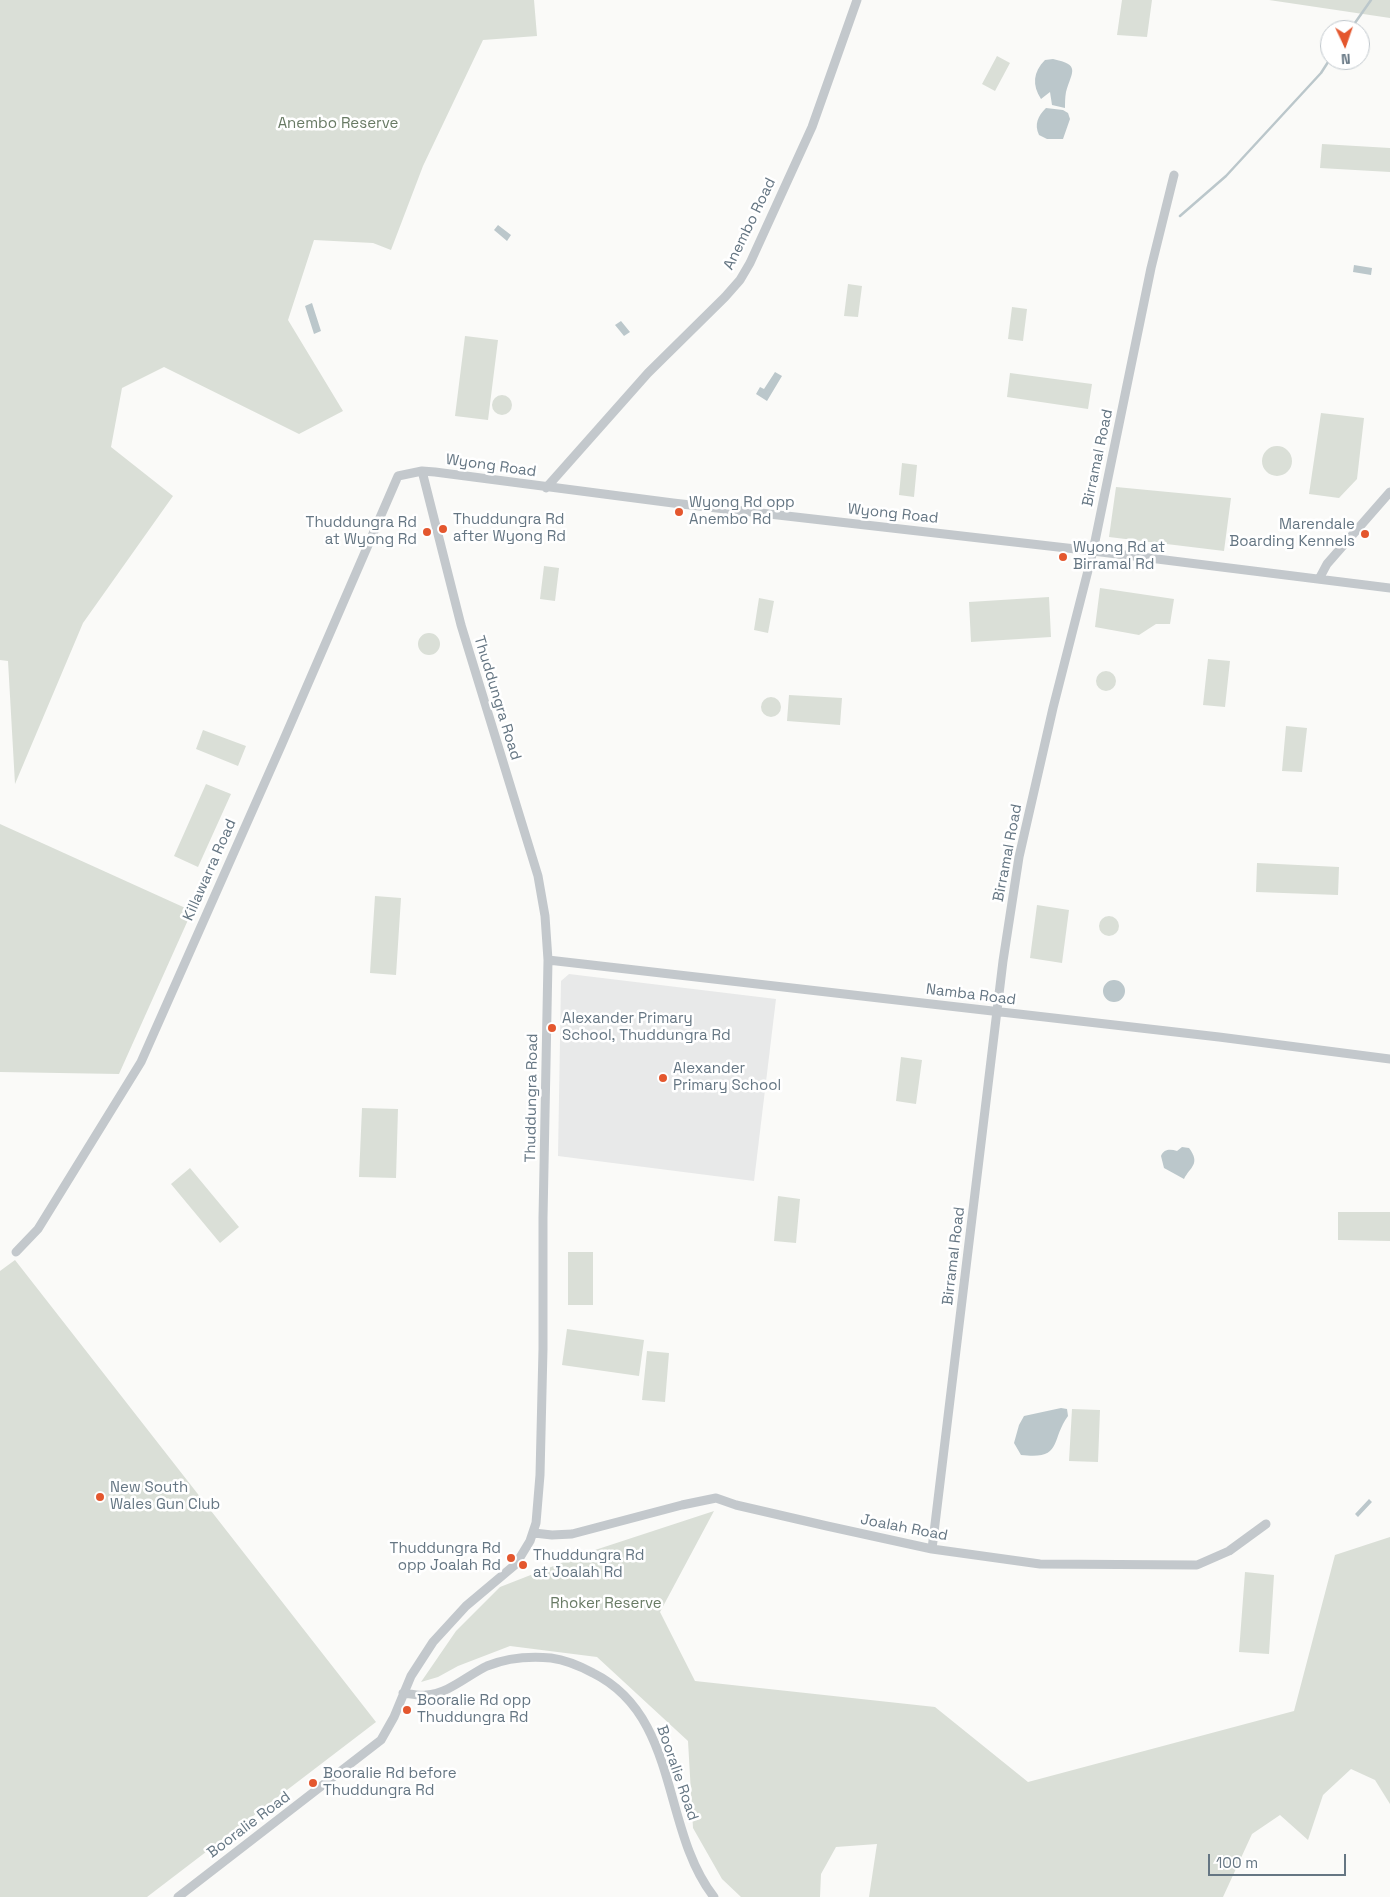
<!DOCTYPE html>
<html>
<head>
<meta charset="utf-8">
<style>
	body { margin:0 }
	#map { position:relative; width:1390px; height:1897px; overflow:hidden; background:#fafaf8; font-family:"Space Grotesk",sans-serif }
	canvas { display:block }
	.north { position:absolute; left:1320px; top:20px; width:50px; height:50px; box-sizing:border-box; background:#fff; border:1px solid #c1c8cd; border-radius:50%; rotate:177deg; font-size:14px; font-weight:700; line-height:20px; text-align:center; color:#657683 }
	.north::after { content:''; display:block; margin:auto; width:18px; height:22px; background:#e4572e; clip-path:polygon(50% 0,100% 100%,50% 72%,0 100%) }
	.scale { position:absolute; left:1208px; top:1854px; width:138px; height:22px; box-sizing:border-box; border:2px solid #657683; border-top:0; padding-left:6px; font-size:15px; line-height:18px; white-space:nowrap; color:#657683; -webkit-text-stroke:4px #fff; paint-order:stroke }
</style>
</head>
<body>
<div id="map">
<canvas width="1390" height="1897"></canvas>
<div class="north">N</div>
<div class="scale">100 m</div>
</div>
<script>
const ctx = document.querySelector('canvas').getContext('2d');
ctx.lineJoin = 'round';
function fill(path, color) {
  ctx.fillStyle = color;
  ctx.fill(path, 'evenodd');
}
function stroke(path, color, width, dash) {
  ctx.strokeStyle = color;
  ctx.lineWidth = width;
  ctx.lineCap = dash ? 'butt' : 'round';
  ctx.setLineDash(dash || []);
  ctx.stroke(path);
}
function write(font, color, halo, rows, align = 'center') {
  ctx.font = font + ' "Space Grotesk",sans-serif';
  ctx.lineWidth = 5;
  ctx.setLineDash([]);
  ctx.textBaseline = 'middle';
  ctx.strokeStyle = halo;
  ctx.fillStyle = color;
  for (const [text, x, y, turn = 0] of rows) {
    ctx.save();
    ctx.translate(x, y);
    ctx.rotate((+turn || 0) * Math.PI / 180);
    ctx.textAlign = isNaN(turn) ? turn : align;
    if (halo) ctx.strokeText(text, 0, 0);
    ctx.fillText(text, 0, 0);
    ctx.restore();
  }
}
const built = new Path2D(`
	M 569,974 L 776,999 L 754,1181 L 558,1156 L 561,981 Z`);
const green = new Path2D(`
	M 0,0 L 534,0 L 537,36 L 483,40 L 423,166 L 391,250 L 373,243 L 314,240 L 288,320 L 343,411 L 299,434 L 164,367 L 122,388 L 111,447 L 173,496 L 83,623 L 15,784 L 8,661 L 0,660 Z
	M 1122,0 L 1152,0 L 1147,37 L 1117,35 Z
	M 1269,0 L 1390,0 L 1390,18 Z
	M 997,56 L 1010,63 L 995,91 L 982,84 Z
	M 1322,144 L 1390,148 L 1390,172 L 1320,168 Z
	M 848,284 L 862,286 L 858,317 L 844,316 Z
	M 1012,307 L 1027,309 L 1023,341 L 1008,339 Z
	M 465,336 L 498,340 L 488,420 L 455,416 Z
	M 1010,373 L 1092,384 L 1088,409 L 1007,397 Z
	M492 405a10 10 0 1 1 20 0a10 10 0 1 1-20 0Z
	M 1321,413 L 1364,418 L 1357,479 L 1339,498 L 1309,494 Z
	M1262 461a15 15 0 1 1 30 0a15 15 0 1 1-30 0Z
	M 902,463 L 917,465 L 914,497 L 899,495 Z
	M 1116,487 L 1231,498 L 1224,551 L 1109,537 Z
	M 544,566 L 559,568 L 555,601 L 540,599 Z
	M 1100,588 L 1174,599 L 1170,624 L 1156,624 L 1139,635 L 1095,627 Z
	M 1049,597 L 1051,637 L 971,642 L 969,602 Z
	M 759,598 L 774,601 L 768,633 L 754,630 Z
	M418 644a11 11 0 1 1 22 0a11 11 0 1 1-22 0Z
	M 1208,659 L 1230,661 L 1225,707 L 1203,705 Z
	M1096 681a10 10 0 1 1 20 0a10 10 0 1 1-20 0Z
	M 789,695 L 842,698 L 840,725 L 787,721 Z
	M761 707a10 10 0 1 1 20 0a10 10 0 1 1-20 0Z
	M 1286,726 L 1307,728 L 1302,772 L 1282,771 Z
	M 203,730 L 246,746 L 238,766 L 196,749 Z
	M 206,784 L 231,794 L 198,867 L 174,856 Z
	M 0,824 L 192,911 L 119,1074 L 0,1072 Z
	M 1257,863 L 1339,867 L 1338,895 L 1256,892 Z
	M 375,896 L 401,898 L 396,975 L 370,973 Z
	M 1037,905 L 1069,910 L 1062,963 L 1030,958 Z
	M1099 926a10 10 0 1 1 20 0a10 10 0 1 1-20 0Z
	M 901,1057 L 922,1060 L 916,1104 L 896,1101 Z
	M 362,1108 L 398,1109 L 396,1178 L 359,1177 Z
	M 190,1168 L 239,1227 L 220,1243 L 171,1184 Z
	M 778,1196 L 800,1199 L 796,1243 L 774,1241 Z
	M 1338,1212 L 1390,1212 L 1390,1241 L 1338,1240 Z
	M 568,1252 L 593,1252 L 593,1305 L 568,1305 Z
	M 15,1260 L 376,1722 L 147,1897 L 0,1897 L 0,1271 Z
	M 567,1329 L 644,1340 L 639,1376 L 562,1365 Z
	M 647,1351 L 669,1353 L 665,1402 L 642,1400 Z
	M 1072,1409 L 1100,1410 L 1098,1462 L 1069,1461 Z
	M 714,1511 L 660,1612 L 695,1681 L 935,1707 L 1028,1782 L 1294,1711 L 1335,1555 L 1390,1537 L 1390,1804 L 1375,1780 L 1351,1769 L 1323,1795 L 1308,1840 L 1280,1815 L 1252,1834 L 1223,1897 L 869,1897 L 877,1844 L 836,1847 L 821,1874 L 820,1897 L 741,1897 L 722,1879 L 693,1828 L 688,1741 L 597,1657 L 510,1646 L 458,1666 L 438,1677 L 421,1682 L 456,1631 L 500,1587 L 592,1551 Z
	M 1245,1572 L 1274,1575 L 1269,1654 L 1239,1652 Z`);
const water = new Path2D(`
	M 1053,59 C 1081,65 1072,71 1066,92 C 1065,97 1065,103 1065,108 L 1052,105 L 1050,92 L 1041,99 C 1032,85 1033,72 1045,60 Z
	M 1046,108 L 1063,110 L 1068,113 L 1070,119 L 1063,139 L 1047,139 L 1039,135 C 1034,124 1038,116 1046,108 Z
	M 498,225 L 511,235 L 507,241 L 494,230 Z
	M 1354,265 L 1372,268 L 1371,275 L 1353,272 Z
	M 312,303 L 321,331 L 314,334 L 305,306 Z
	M 621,321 L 630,332 L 624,336 L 615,325 Z
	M 775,372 L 782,376 L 767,401 L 756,394 L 760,387 L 764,389 Z
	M1103 991a11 11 0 1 1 22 0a11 11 0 1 1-22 0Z
	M 1182,1147 L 1189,1148 C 1201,1164 1190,1167 1184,1179 L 1164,1168 L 1161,1156 C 1164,1149 1170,1149 1177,1151 Z
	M 1061,1408 L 1067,1409 L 1068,1416 C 1050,1441 1063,1460 1021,1455 L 1014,1443 L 1019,1425 L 1024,1416 Z
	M 1369,1499 L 1372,1502 L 1358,1517 L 1355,1514 Z`);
const stream = new Path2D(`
	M 1350,30 L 1371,0
	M 1180,216 L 1226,176 L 1321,73 L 1330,59`);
const minor = new Path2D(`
	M 546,488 L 648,373 L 725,297 L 740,280 L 750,263 L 812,127 L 857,0
	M 1319,579 L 1327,564 L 1390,492
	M 548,960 L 1219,1037 L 1390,1059
	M 16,1252 L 38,1229 L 141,1062 L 281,746 L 398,476 L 422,471 L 435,472 L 673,503 L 1093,551 L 1390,588
	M 534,1533 L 552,1535 L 572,1534 L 682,1505 L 716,1498 L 736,1505 L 827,1526 L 932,1549 L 1040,1564 L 1197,1565 L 1229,1551 L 1266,1524
	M 932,1549 L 1003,961 L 1019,857 L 1053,708 L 1093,551 L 1151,268 L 1174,175
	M 403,1693 C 411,1694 419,1696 426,1695 C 448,1694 468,1675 487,1666 C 507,1658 529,1656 551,1658 C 566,1660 580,1666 593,1673 C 680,1716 661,1830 714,1897
	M 178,1897 L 381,1740 L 394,1717 L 411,1676 L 433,1642 L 466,1606 L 516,1564 L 530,1541 L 536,1523 L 540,1475 L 543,1349 L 543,1218 L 548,960 L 545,916 L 538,876 L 461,625 L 422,471`);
const markers = [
	[679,512,5,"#e4572e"],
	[443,529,5,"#e4572e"],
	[427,532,5,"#e4572e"],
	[1365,534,5,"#e4572e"],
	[1063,557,5,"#e4572e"],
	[552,1028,5,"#e4572e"],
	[663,1078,5,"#e4572e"],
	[100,1497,5,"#e4572e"],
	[511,1558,5,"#e4572e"],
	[523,1565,5,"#e4572e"],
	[407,1710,5,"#e4572e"],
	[313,1783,5,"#e4572e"]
];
const parkNames = [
	["Anembo Reserve",338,124],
	["Rhoker Reserve",606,1604]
];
const streetNames = [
	["Anembo Road",750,224,-64],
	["Birramal Road",1098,458,-78],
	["Wyong Road",491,466,8],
	["Wyong Road",893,514,6],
	["Thuddungra Road",497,698,73],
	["Birramal Road",1008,853,-79],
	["Killawarra Road",210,870,-66],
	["Namba Road",971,995,7],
	["Thuddungra Road",532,1098,-89],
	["Birramal Road",954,1256,-83],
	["Joalah Road",904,1528,11],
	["Booralie Road",677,1773,71],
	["Booralie Road",249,1825,-37]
];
const poiNames = [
	["Wyong Rd opp",689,503],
	["Anembo Rd",689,520],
	["Thuddungra Rd",453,520],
	["after Wyong Rd",453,537],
	["Thuddungra Rd",417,523,"right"],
	["at Wyong Rd",417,540,"right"],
	["Marendale",1355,525,"right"],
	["Boarding Kennels",1355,542,"right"],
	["Wyong Rd at",1073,548],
	["Birramal Rd",1073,565],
	["Alexander Primary",562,1019],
	["School, Thuddungra Rd",562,1036],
	["Alexander",673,1069],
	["Primary School",673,1086],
	["New South",110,1488],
	["Wales Gun Club",110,1505],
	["Thuddungra Rd",501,1549,"right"],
	["opp Joalah Rd",501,1566,"right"],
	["Thuddungra Rd",533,1556],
	["at Joalah Rd",533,1573],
	["Booralie Rd opp",417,1701],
	["Thuddungra Rd",417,1718],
	["Booralie Rd before",323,1774],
	["Thuddungra Rd",323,1791]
];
fill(built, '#e8e9e9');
fill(green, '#dadfd7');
fill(water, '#bbc7cb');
stroke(stream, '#bbc7cb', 2.5);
stroke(minor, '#c3c8cc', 9);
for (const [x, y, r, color] of markers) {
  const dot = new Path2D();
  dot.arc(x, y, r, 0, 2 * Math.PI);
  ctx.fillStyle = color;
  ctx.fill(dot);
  stroke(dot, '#fff', 2);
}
write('15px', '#687a64', '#fff', parkNames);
write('15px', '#657683', '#fff', streetNames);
write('15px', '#657683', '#fff', poiNames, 'left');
</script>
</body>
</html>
